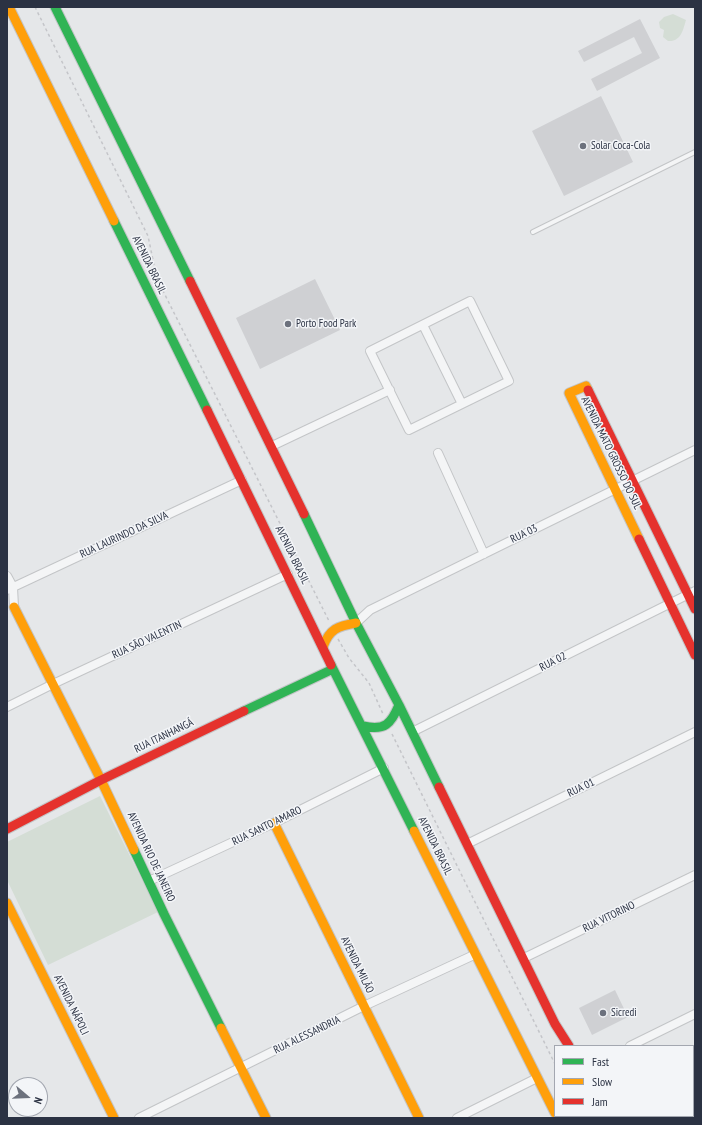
<!DOCTYPE html>
<html>
<head>
<meta charset="utf-8">
<style>
	body { margin:0 }
	#map { position:relative; width:702px; height:1125px; overflow:hidden; background:#e5e7e9; font-family:"PT Sans Narrow",sans-serif }
	canvas { display:block }
	.frame { position:absolute; inset:0; border:8px solid #2b3243; pointer-events:none }
	.legend { position:absolute; left:554px; top:1045px; width:140px; height:72px; box-sizing:border-box; background:#f3f5f8; border:1px solid #a3a7b0; margin:0; padding:5px 7px; list-style:none; font-size:12px; color:#2b3243 }
	.legend li { display:flex; align-items:center; gap:8px; height:20px }
	.legend b { width:20px; border:1px solid #a3a7b0 }
	.north { position:absolute; left:8px; top:1077px; width:40px; height:40px; box-sizing:border-box; background:#f3f5f8; border:1px solid #a3a7b0; border-radius:50%; rotate:109deg; font-size:11px; font-weight:700; line-height:16px; text-align:center; color:#2b3243 }
	.north::after { content:''; display:block; margin:auto; width:14px; height:18px; background:#6c717d; clip-path:polygon(50% 0,100% 100%,50% 72%,0 100%) }
</style>
</head>
<body>
<div id="map">
<canvas width="702" height="1125"></canvas>
<div class="frame"></div>
<ul class="legend">
<li><b style="height:5px;background:#30b455"></b>Fast</li>
<li><b style="height:5px;background:#ff9f0a"></b>Slow</li>
<li><b style="height:5px;background:#e5322d"></b>Jam</li>
</ul>
<div class="north">N</div>
</div>
<script>
const ctx = document.querySelector('canvas').getContext('2d');
ctx.lineJoin = 'round';
function fill(path, color) {
  ctx.fillStyle = color;
  ctx.fill(path, 'evenodd');
}
function stroke(path, color, width, dash) {
  ctx.strokeStyle = color;
  ctx.lineWidth = width;
  ctx.lineCap = dash ? 'butt' : 'round';
  ctx.setLineDash(dash || []);
  ctx.stroke(path);
}
function write(font, color, halo, rows, align = 'center') {
  ctx.font = font + ' "PT Sans Narrow",sans-serif';
  ctx.lineWidth = 3;
  ctx.setLineDash([]);
  ctx.textBaseline = 'middle';
  ctx.strokeStyle = halo;
  ctx.fillStyle = color;
  for (const [text, x, y, turn = 0] of rows) {
    ctx.save();
    ctx.translate(x, y);
    ctx.rotate((+turn || 0) * Math.PI / 180);
    ctx.textAlign = isNaN(turn) ? turn : align;
    if (halo) ctx.strokeText(text, 0, 0);
    ctx.fillText(text, 0, 0);
    ctx.restore();
  }
}
const green = new Path2D(`
	M 673,14 L 686,20 C 683,30 681,42 668,41 L 663,37 L 664,30 L 660,28 L 659,22 L 664,17 Z
	M 100,796 L 158,912 L 48,965 L 7,880 L 7,842 Z
	M 604,1116 L 633,1116 L 638,1118 L 601,1118 Z`);
const building = new Path2D(`
	M 640,19 L 660,58 L 597,91 L 591,79 L 642,53 L 634,37 L 584,62 L 578,51 Z
	M 601,96 L 633,162 L 564,196 L 532,131 Z
	M 315,279 L 340,330 L 260,369 L 236,318 Z
	M 615,990 L 628,1017 L 592,1035 L 579,1008 Z`);
const path = new Path2D(`
	M 35,7 L 148,236 L 157,279 L 329,621
	M 338,639 L 349,658 L 369,683 L 383,714
	M 392,734 L 555,1064`);
const lane = new Path2D(`
	M 533,232 L 695,152`);
const street = new Path2D(`
	M 470,301 L 509,381 L 409,430 L 370,351 Z
	M 423,325 L 462,404
	M 272,446 L 390,390
	M 438,453 L 484,554
	M 7,576 L 13,587 L 14,607
	M 7,590 L 242,480
	M 356,623 L 370,610 L 695,450
	M 7,707 L 53,684 L 288,574
	M 412,732 L 695,591
	M 467,844 L 695,732
	M 149,881 L 274,823 L 384,768
	M 524,958 L 695,875
	M 630,1046 L 695,1014
	M 139,1118 L 364,1006 L 476,954
	M 457,1118 L 537,1078`);
const fast = new Path2D(`
	M 55,7 L 190,281
	M 114,221 L 207,410
	M 304,514 L 356,623 L 399,705 L 439,787
	M 331,665 L 414,831
	M 244,711 L 333,669
	M 363,726 C 385,731 391,724 399,705
	M 134,850 L 164,914 L 221,1028
	M 587,1118 L 588,1116`);
const slow = new Path2D(`
	M 9,7 L 114,221
	M 588,390 L 586,386 L 569,393 L 639,539
	M 14,607 L 101,780 L 134,850
	M 323,647 C 329,629 338,626 356,623
	M 274,823 L 419,1118
	M 414,831 L 555,1113
	M 7,903 L 114,1118
	M 221,1028 L 266,1118`);
const jam = new Path2D(`
	M 190,281 L 304,514
	M 588,390 L 695,609
	M 207,410 L 331,665
	M 639,539 L 695,655
	M 439,787 L 555,1024 L 569,1046
	M 7,829 L 101,780 L 244,711
	M 646,1116 L 649,1118`);
const markers = [
	[583,146,4,"#6c717d"],
	[288,324,4,"#6c717d"],
	[603,1013,4,"#6c717d"]
];
const poiNames = [
	["Solar Coca-Cola",591,146],
	["Porto Food Park",296,324],
	["Sicredi",611,1013]
];
const streetNames = [
	["AVENIDA BRASIL",149,265,64],
	["AVENIDA MATO GROSSO DO SUL",611,453,64],
	["RUA 03",524,534,-26],
	["RUA LAURINDO DA SILVA",124,535,-25],
	["AVENIDA BRASIL",292,555,64],
	["RUA SÃO VALENTIN",147,640,-25],
	["RUA 02",553,662,-27],
	["RUA ITANHANGÁ",164,736,-26],
	["RUA 01",581,788,-26],
	["RUA SANTO AMARO",267,826,-26],
	["AVENIDA BRASIL",435,846,64],
	["AVENIDA RIO DE JANEIRO",151,857,65],
	["RUA VITORINO",609,917,-26],
	["AVENIDA MILÃO",357,965,64],
	["AVENIDA NÁPOLI",71,1005,64],
	["RUA ALESSANDRIA",307,1035,-26]
];
fill(green, '#d4ddd5');
fill(building, '#cfd0d3');
stroke(lane, '#c3c5c7', 6);
stroke(street, '#c3c5c7', 10);
stroke(fast, '#c3c5c7', 11);
stroke(slow, '#c3c5c7', 11);
stroke(jam, '#c3c5c7', 11);
stroke(path, '#c4c5c9', 1.5, [3, 3]);
stroke(lane, '#f4f5f6', 4);
stroke(street, '#f4f5f6', 8);
stroke(fast, '#30b455', 9);
stroke(slow, '#ff9f0a', 9);
stroke(jam, '#e5322d', 9);
for (const [x, y, r, color] of markers) {
  const dot = new Path2D();
  dot.arc(x, y, r, 0, 2 * Math.PI);
  ctx.fillStyle = color;
  ctx.fill(dot);
  stroke(dot, '#f3f5f8', 1.5);
}
write('11px', '#2b3243', '#f3f5f8', poiNames, 'left');
write('11px', '#2b3243', '#f3f5f8', streetNames);
</script>
</body>
</html>
